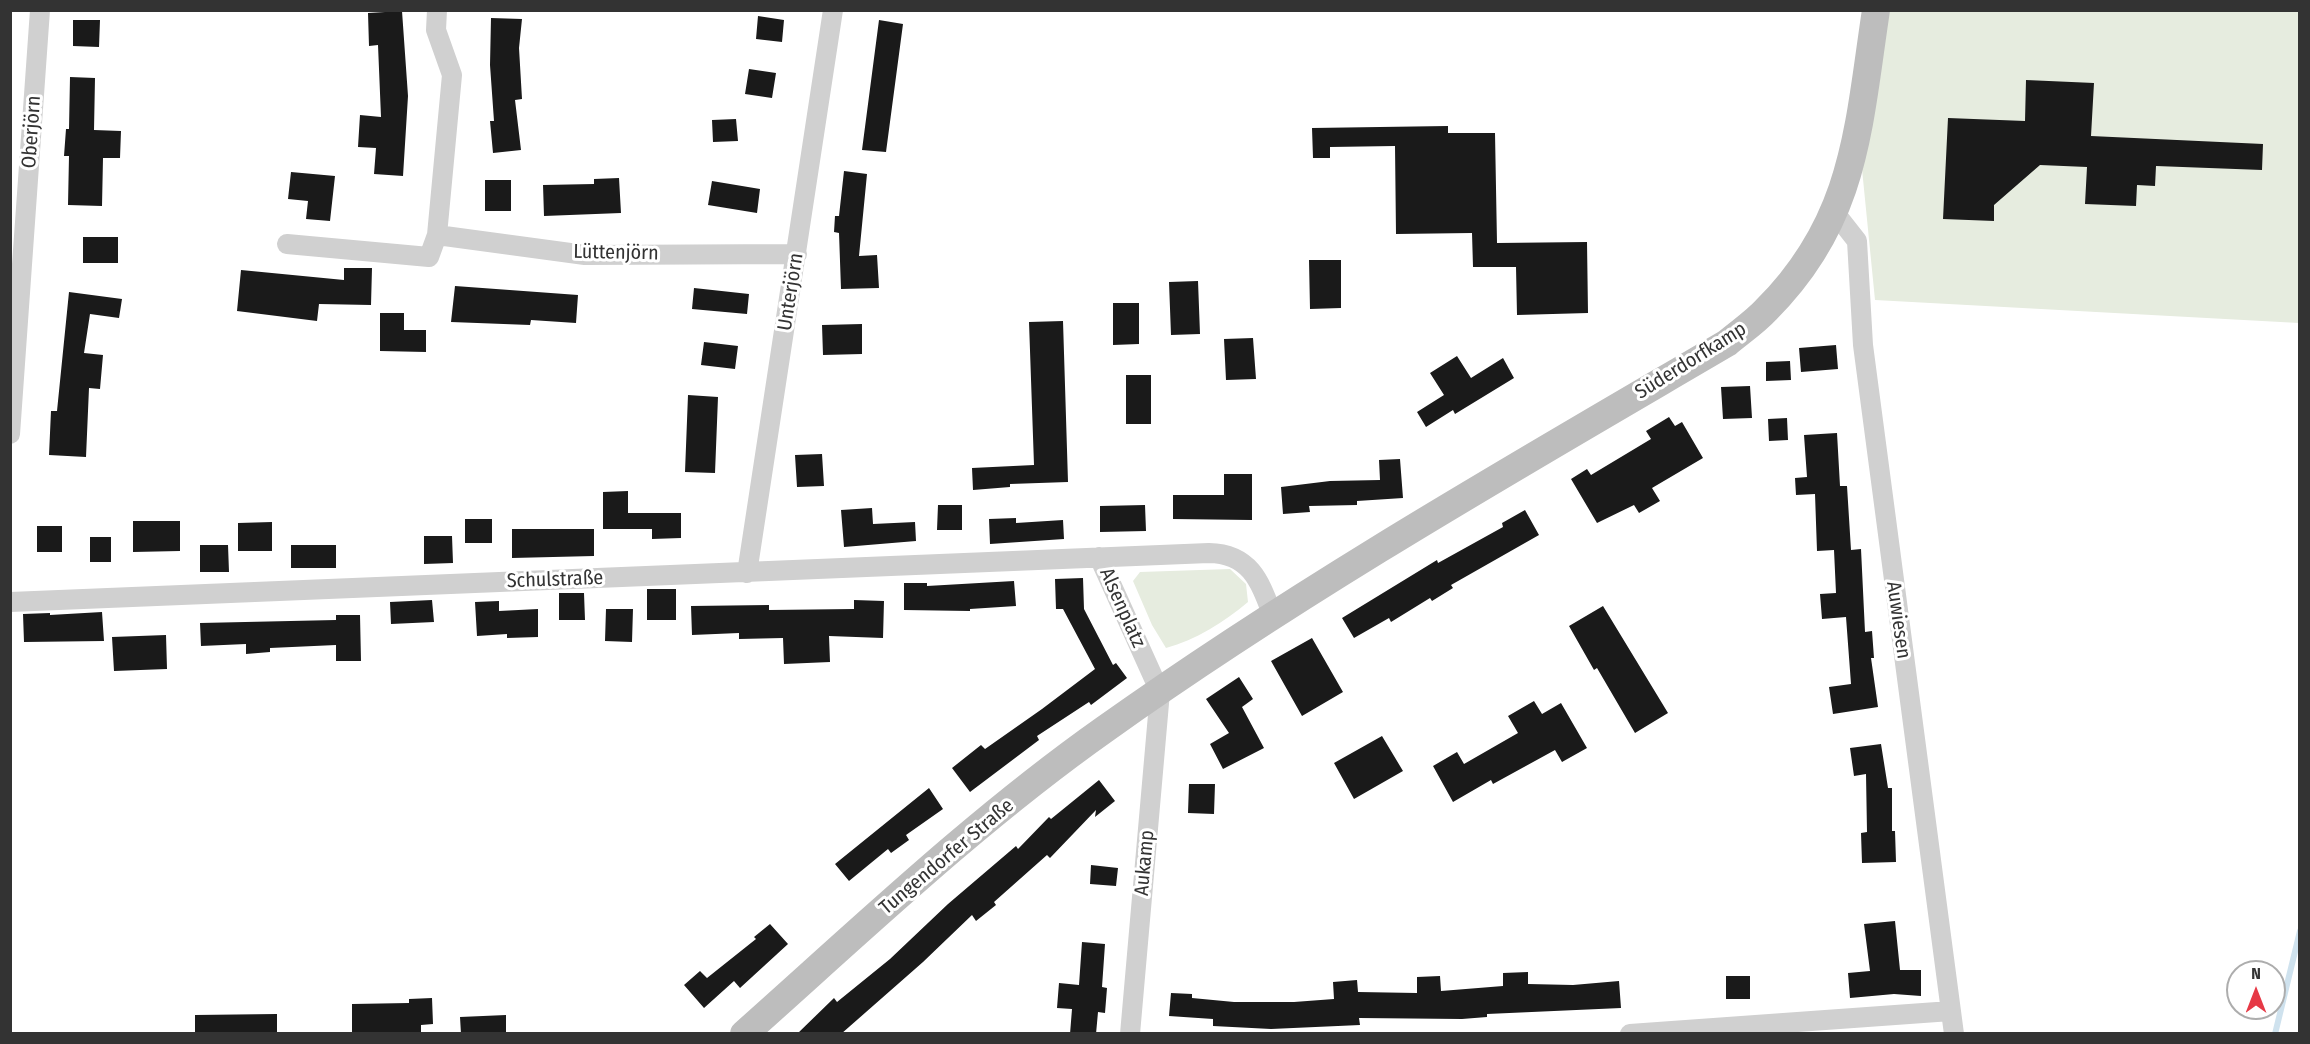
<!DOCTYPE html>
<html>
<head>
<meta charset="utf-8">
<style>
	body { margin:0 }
	#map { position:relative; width:2310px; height:1044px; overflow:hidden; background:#fff; font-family:"Fira Sans Condensed",sans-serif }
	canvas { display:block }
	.frame { position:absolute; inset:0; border:12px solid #333; pointer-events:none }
	.north { position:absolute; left:2226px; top:960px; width:60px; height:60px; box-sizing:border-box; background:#fff; border:2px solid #adadad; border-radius:50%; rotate:0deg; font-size:16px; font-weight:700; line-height:24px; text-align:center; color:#333 }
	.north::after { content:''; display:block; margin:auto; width:21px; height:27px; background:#e63946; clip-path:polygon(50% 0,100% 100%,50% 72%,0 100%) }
</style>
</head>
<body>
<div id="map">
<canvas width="2310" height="1044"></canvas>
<div class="frame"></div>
<div class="north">N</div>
</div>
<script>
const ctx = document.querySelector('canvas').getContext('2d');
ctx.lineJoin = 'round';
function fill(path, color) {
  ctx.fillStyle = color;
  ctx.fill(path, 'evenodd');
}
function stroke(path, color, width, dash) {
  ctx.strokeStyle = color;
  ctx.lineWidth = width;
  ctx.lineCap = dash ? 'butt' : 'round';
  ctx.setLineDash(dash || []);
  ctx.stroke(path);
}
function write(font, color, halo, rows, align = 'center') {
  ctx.font = font + ' "Fira Sans Condensed",sans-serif';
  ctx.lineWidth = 6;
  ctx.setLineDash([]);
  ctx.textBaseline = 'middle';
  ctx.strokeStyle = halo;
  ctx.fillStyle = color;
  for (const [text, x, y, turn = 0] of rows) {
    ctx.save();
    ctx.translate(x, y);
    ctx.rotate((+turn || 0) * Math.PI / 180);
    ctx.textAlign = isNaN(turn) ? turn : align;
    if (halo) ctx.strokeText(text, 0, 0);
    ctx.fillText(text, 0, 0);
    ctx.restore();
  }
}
const green = new Path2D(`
	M 1887,11 L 2299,11 L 2299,323 L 1875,300 L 1862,169 Z
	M 1230,569 L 1246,584 L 1248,602 C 1224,622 1196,640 1166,648 L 1152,625 L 1133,581 L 1140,572 Z`);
const stream = new Path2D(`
	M 2275,1034 L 2300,931`);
const building = new Path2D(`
	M 402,11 L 408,96 L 403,176 L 374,174 L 376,148 L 358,147 L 360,115 L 381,117 L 378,45 L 369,46 L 368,13 Z
	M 758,16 L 784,20 L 782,42 L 756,39 Z
	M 491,18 L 522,19 L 519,48 L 522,99 L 515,100 L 521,150 L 493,153 L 490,121 L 494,121 L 490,65 Z
	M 73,20 L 100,20 L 99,47 L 73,46 Z
	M 879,20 L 903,24 L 886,152 L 862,150 Z
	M 749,69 L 776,73 L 772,98 L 745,94 Z
	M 70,77 L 95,78 L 94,130 L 121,131 L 120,158 L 103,158 L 102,206 L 68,205 L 69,156 L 64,156 L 66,129 L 69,129 Z
	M 2026,80 L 2094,83 L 2091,136 L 2263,144 L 2262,170 L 2156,166 L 2155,186 L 2137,185 L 2136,206 L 2085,204 L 2087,167 L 2040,165 L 1994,205 L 1994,221 L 1943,219 L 1948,118 L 2025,121 Z
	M 736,119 L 738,141 L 713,142 L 712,120 Z
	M 1448,126 L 1448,133 L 1495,133 L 1497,243 L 1587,242 L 1588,313 L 1517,315 L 1516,267 L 1473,267 L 1472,233 L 1396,234 L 1395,146 L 1330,147 L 1330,158 L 1313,158 L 1312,128 Z
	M 844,171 L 867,174 L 859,256 L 877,255 L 879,288 L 841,289 L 839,233 L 834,232 L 835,216 L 839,216 Z
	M 291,172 L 335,176 L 330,221 L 306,219 L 308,201 L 288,199 Z
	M 619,178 L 621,213 L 544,216 L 543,185 L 594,184 L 594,179 Z
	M 485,180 L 511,180 L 511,211 L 485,211 Z
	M 712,181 L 760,189 L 757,213 L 708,205 Z
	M 83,237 L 118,237 L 118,263 L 83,263 Z
	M 1309,260 L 1341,260 L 1341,308 L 1310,309 Z
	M 344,268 L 372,268 L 371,305 L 319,304 L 317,321 L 237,311 L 241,270 L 344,280 Z
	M 1198,281 L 1200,334 L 1171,335 L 1169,282 Z
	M 455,286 L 578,295 L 576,323 L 531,320 L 530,325 L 451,322 Z
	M 694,288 L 749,294 L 747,314 L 692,309 Z
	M 69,292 L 122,299 L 119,318 L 90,314 L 84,353 L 103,355 L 100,389 L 89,388 L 86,457 L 49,455 L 51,411 L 57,411 Z
	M 1113,303 L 1139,303 L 1139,344 L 1113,345 Z
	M 380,313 L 404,313 L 404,330 L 426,330 L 426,352 L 380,351 Z
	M 1063,321 L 1068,482 L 1010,484 L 1010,487 L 973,490 L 972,468 L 1034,465 L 1029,322 Z
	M 862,324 L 862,354 L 823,355 L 822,325 Z
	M 1253,338 L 1256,379 L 1226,380 L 1224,339 Z
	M 704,342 L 738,346 L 735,369 L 701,365 Z
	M 1836,345 L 1838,369 L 1801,372 L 1799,348 Z
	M 1457,356 L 1471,378 L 1503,358 L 1514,378 L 1455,414 L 1453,410 L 1426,427 L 1417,412 L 1444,395 L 1430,373 Z
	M 1790,361 L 1791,380 L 1766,381 L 1766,362 Z
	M 1126,375 L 1151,375 L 1151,424 L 1126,424 Z
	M 1750,386 L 1752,418 L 1723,419 L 1721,387 Z
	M 688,395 L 718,397 L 715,473 L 685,472 Z
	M 1669,417 L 1675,426 L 1682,422 L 1703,458 L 1652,488 L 1660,501 L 1639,513 L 1634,505 L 1597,523 L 1571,479 L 1587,469 L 1591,475 L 1651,439 L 1646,431 Z
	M 1787,418 L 1788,440 L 1769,441 L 1768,419 Z
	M 1837,433 L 1840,486 L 1847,486 L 1851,550 L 1861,549 L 1865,632 L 1872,631 L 1874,658 L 1871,658 L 1878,707 L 1833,714 L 1829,687 L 1851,684 L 1846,617 L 1822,619 L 1820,594 L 1836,593 L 1834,550 L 1817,551 L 1815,494 L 1796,495 L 1795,478 L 1807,477 L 1804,435 Z
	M 822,454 L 824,486 L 797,487 L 795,455 Z
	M 1400,459 L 1403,498 L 1357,501 L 1357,505 L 1309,506 L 1310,512 L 1283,514 L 1281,487 L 1330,481 L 1380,480 L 1379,460 Z
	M 1224,474 L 1252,474 L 1252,520 L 1173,519 L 1173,495 L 1224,495 Z
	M 628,491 L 628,513 L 681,513 L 681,538 L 652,539 L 652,529 L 603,529 L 603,492 Z
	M 938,505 L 962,505 L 962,530 L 937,530 Z
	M 1145,505 L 1146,531 L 1100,532 L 1100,506 Z
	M 872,508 L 873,524 L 915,522 L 916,541 L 844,547 L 841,510 Z
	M 1525,510 L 1539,535 L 1451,585 L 1453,588 L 1432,601 L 1430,598 L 1391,622 L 1389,618 L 1354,638 L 1342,618 L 1437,560 L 1438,563 L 1503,527 L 1502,523 Z
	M 1016,518 L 1016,523 L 1063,520 L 1064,539 L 990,544 L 989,519 Z
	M 465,519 L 492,519 L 492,543 L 465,543 Z
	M 133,521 L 180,521 L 180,551 L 133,552 Z
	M 272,522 L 272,551 L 238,551 L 238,523 Z
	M 37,526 L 62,526 L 62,552 L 37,552 Z
	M 512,529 L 594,529 L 594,556 L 512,558 Z
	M 424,536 L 452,536 L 453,563 L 424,564 Z
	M 90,537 L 111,537 L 111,562 L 90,562 Z
	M 200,545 L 228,545 L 229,572 L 200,572 Z
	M 291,545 L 336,545 L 336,568 L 291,568 Z
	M 1083,578 L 1084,609 L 1113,665 L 1116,663 L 1127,678 L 1091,705 L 1089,702 L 1037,736 L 1039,740 L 970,792 L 952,768 L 981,745 L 985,749 L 1042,709 L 1095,669 L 1063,609 L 1056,609 L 1055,579 Z
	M 1014,581 L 1016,606 L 970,609 L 970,611 L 904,610 L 904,583 L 927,583 L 927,586 Z
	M 647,589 L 676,589 L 676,620 L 647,620 Z
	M 559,593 L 584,593 L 585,620 L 559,620 Z
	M 432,600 L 434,622 L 391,624 L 390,602 Z
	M 854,600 L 884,601 L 883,638 L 829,636 L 830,662 L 784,664 L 783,638 L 739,639 L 739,633 L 692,635 L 691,606 L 769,605 L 769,610 L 854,609 Z
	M 499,601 L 499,611 L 538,609 L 538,637 L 507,638 L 507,634 L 477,636 L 475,602 Z
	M 1603,606 L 1668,713 L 1635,733 L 1597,668 L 1594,670 L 1569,626 Z
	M 606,609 L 633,609 L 632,642 L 605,641 Z
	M 102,612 L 104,641 L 24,642 L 23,614 L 50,613 L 50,615 Z
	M 336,615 L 360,615 L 361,661 L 336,661 L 336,645 L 270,648 L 270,652 L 246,654 L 246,644 L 201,646 L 200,623 L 336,620 Z
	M 166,635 L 167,669 L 114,671 L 112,637 Z
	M 1312,638 L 1343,692 L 1302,716 L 1271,661 Z
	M 1239,677 L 1253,699 L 1242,707 L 1264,748 L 1223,769 L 1210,744 L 1229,733 L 1206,699 Z
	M 1534,701 L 1542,714 L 1561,703 L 1587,748 L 1562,762 L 1555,750 L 1493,784 L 1491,780 L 1453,802 L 1433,766 L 1457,752 L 1464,764 L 1518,733 L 1508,716 Z
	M 1382,736 L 1403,771 L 1354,799 L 1334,763 Z
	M 1881,744 L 1888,788 L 1892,788 L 1892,831 L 1895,831 L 1896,862 L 1862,863 L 1861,833 L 1867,832 L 1866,774 L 1854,776 L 1850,748 Z
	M 1099,780 L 1115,801 L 1095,817 L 1096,810 L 1050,858 L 1047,855 L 994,902 L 996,905 L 976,921 L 972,915 L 923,962 L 841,1034 L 797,1034 L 834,998 L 837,1002 L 890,959 L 948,904 L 1016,846 L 1018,849 L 1049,817 L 1051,819 Z
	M 1189,784 L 1215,784 L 1214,814 L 1188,813 Z
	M 929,788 L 943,809 L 906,835 L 909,840 L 891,853 L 888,849 L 849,881 L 835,864 Z
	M 1091,865 L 1118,868 L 1116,886 L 1090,884 Z
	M 1895,921 L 1900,970 L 1921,970 L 1921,996 L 1894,994 L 1850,998 L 1848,973 L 1870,971 L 1864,924 Z
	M 770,924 L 788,944 L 740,988 L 734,981 L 704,1008 L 684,985 L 700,971 L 707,978 L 756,939 L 754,937 Z
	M 1082,942 L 1105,944 L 1102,987 L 1107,988 L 1105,1013 L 1098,1012 L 1096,1034 L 1070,1034 L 1072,1009 L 1057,1008 L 1059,983 L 1079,985 Z
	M 1528,972 L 1528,984 L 1573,985 L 1619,981 L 1621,1008 L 1487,1014 L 1487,1017 L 1462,1019 L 1359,1018 L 1360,1025 L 1271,1029 L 1213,1026 L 1213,1019 L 1169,1016 L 1171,993 L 1192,994 L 1192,998 L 1234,1002 L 1294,1002 L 1334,999 L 1333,982 L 1357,980 L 1358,992 L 1417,993 L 1417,977 L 1440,976 L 1441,991 L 1503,986 L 1503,973 Z
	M 1726,976 L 1750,976 L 1750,999 L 1726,999 Z
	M 432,998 L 433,1024 L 421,1025 L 421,1034 L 352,1034 L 352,1004 L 409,1003 L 409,999 Z
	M 277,1014 L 277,1034 L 195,1034 L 195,1015 Z
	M 506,1015 L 506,1034 L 461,1034 L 460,1017 Z`);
const minor = new Path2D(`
	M 1835,213 L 1857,241 L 1863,345 L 1954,1034
	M 437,235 L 585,255 L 797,254
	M 287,244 L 429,257 L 437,235 L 452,75 L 436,30 L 437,10
	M 10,434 L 40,10
	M 1099,557 L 1160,692 L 1130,1034
	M 747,573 L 833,10
	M 10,602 L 1209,553 C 1251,554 1260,582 1273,616
	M 1630,1034 L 1951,1011`);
const secondary = new Path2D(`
	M 744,1034 C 861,930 976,820 1105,729 C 1303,588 1517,466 1727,343 C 1740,332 1755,322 1766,310 C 1856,220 1858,129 1876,10`);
const streetNames = [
	["Oberjörn",32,132,-86],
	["Lüttenjörn",616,253,1],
	["Unterjörn",791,292,-81],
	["Süderdorfkamp",1691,361,-32],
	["Schulstraße",555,580,-2],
	["Alsenplatz",1122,608,66],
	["Auwiesen",1898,620,82],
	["Tungendorfer Straße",947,857,-40],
	["Aukamp",1145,863,-85]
];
fill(green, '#e6ecdf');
stroke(stream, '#cfe2ee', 6);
fill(building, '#1a1a1a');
stroke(minor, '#d0d0d0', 20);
stroke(secondary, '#bdbdbd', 28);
write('20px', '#333', '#fff', streetNames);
</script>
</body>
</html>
